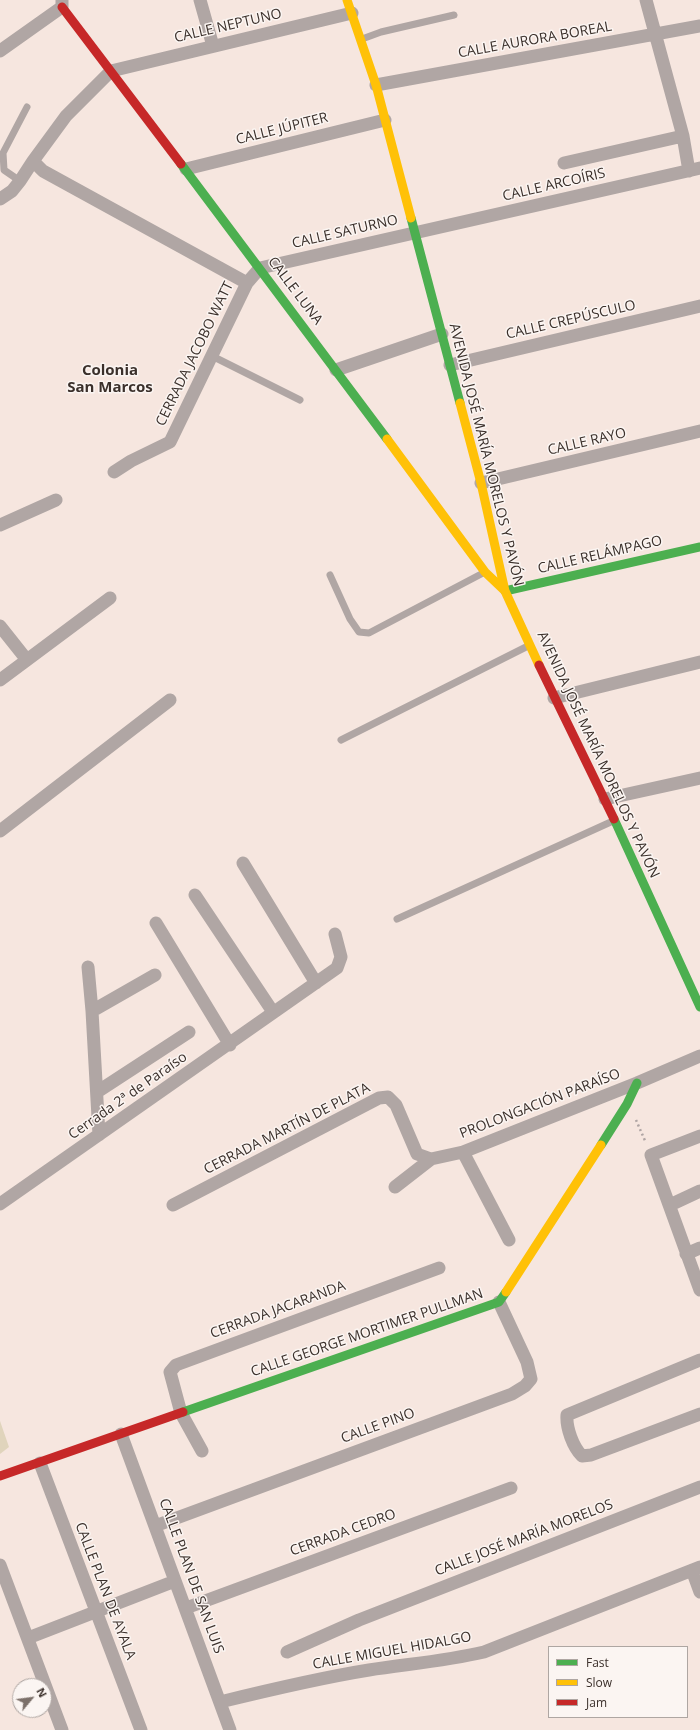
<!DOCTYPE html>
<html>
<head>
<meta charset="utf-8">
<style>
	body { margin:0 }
	#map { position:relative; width:700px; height:1730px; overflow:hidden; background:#f6e6df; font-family:"Open Sans",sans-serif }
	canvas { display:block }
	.legend { position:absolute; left:548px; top:1646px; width:140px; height:72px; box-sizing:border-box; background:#fbf5f2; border:1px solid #aea6a2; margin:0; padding:5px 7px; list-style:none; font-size:12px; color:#3b302b }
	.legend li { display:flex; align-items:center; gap:8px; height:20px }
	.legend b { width:20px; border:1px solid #aea6a2 }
	.north { position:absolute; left:12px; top:1678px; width:40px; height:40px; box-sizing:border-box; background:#fbf5f2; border:1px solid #aea6a2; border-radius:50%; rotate:61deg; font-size:11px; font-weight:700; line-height:16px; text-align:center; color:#3b302b }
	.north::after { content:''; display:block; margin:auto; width:14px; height:18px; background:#7c706a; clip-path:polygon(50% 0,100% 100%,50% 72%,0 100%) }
</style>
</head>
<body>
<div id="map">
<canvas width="700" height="1730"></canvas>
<ul class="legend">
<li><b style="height:5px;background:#4caf50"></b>Fast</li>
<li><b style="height:5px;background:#ffc107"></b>Slow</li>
<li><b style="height:5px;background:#c62828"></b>Jam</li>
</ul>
<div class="north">N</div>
</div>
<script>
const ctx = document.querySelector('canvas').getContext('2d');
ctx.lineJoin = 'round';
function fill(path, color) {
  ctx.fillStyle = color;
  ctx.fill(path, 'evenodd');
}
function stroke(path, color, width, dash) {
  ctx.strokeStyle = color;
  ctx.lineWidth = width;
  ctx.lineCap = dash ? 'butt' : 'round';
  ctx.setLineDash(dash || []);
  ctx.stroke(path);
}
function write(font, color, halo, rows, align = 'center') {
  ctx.font = font + ' "Open Sans",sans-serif';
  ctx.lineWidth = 3;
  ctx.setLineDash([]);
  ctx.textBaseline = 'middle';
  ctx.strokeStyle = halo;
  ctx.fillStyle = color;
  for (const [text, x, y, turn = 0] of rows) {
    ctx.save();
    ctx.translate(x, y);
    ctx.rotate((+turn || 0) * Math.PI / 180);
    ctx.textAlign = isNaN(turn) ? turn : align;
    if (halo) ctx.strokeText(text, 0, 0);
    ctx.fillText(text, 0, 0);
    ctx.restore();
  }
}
const green = new Path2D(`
	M 0,1421 L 9,1447 L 0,1454 Z`);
const path = new Path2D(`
	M 636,1120 L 646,1143`);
const lane = new Path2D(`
	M 362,39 L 381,32 L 454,15
	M 20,181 L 4,170 L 3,153 L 27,107
	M 212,356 L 300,400
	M 330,575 L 350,619 L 359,632 L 369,633 L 485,572
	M 341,740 L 530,645
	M 397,919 L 613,821`);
const street = new Path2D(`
	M 200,0 L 213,46
	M 646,0 L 683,136 L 689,171
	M 0,51 L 62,7 L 62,0
	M 376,85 L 700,26
	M 33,161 L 43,171 L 247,283
	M 564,163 L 683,136
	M 186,169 L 385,120
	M 0,199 L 12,191 L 20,181 L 33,161 L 66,116 L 111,71 L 352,13
	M 450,365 L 700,306
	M 336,370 L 442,334
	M 114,472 L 131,461 L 170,442 L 247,283 L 260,268 L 700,168
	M 481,483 L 700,431
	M 0,525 L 56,500
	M 0,626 L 27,660
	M 0,680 L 110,598
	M 554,698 L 700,662
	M 605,799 L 700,778
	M 0,831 L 170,700
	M 243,863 L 316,983
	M 195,895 L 273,1012
	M 156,923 L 230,1045
	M 88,967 L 92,1011 L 99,1135
	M 92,1011 L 155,975
	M 97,1092 L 189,1032
	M 700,1136 L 651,1155 L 700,1290
	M 463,1152 L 509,1240
	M 395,1187 L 431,1159 L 463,1152 L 637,1083 L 700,1056
	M 0,1204 L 337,968 L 341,957 L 335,934
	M 173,1205 L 379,1098 L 388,1097 L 396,1105 L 417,1154 L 431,1159
	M 670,1205 L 700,1191
	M 686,1254 L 700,1248
	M 700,1360 L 567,1415 C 566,1428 573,1447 582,1456 L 591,1455 L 700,1414
	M 121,1434 L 230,1730
	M 202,1451 L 181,1413 L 170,1372 L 176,1365 L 439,1268
	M 40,1463 L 141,1730
	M 155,1526 L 512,1394 L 525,1386 L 531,1379 L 527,1362 L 499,1302
	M 0,1565 L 62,1730
	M 692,1570 L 700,1592
	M 186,1608 L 511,1488
	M 28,1638 L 175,1581
	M 287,1652 L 359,1620 L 700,1487
	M 220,1702 C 269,1690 319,1678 369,1670 C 408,1664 446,1661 484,1652 L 700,1567`);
const fast = new Path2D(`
	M 181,164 L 387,439
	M 411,218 L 460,403
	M 505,591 L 700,547
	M 614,819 L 700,1007
	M 601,1145 L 627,1104 L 637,1083
	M 183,1412 L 499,1302 L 506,1292`);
const slow = new Path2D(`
	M 347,0 L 376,85 L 411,218
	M 460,403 L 481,483 L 505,591 L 539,665
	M 387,439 L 485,572 L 505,591
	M 506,1292 L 601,1145`);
const jam = new Path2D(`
	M 62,7 L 181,164
	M 539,665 L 614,819
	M 0,1476 L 183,1412`);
const streetNames = [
	["CALLE NEPTUNO",228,26,-13],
	["CALLE AURORA BOREAL",535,40,-10],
	["CALLE JÚPITER",282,129,-14],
	["CALLE ARCOÍRIS",554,185,-13],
	["CALLE SATURNO",345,232,-13],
	["CALLE LUNA",295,291,53],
	["CALLE CREPÚSCULO",571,320,-13],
	["CERRADA JACOBO WATT",195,354,-64],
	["CALLE RAYO",587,442,-13],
	["AVENIDA JOSÉ MARÍA MORELOS Y PAVÓN",486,455,76],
	["CALLE RELÁMPAGO",600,555,-13],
	["AVENIDA JOSÉ MARÍA MORELOS Y PAVÓN",598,755,65],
	["Cerrada 2ª de Paraíso",128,1096,-35],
	["PROLONGACIÓN PARAÍSO",540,1104,-21],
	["CERRADA MARTÍN DE PLATA",287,1129,-27],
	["CERRADA JACARANDA",278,1310,-20],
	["CALLE GEORGE MORTIMER PULLMAN",367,1333,-19],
	["CALLE PINO",378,1426,-20],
	["CERRADA CEDRO",343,1533,-20],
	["CALLE JOSÉ MARÍA MORELOS",524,1538,-21],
	["CALLE PLAN DE SAN LUIS",191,1576,70],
	["CALLE PLAN DE AYALA",105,1591,69],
	["CALLE MIGUEL HIDALGO",392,1651,-10]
];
const neighbourhoodNames = [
	["Colonia",110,371],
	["San Marcos",110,388]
];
fill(green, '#e0d4bc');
stroke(path, '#afa5a4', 2.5, [2, 3]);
stroke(lane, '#b0a6a4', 7);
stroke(street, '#b0a6a4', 13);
stroke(fast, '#4caf50', 9);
stroke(slow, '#ffc107', 9);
stroke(jam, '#c62828', 9);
write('14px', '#3b302b', '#fbf5f2', streetNames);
write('bold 15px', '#3b302b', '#fbf5f2', neighbourhoodNames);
</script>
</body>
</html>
